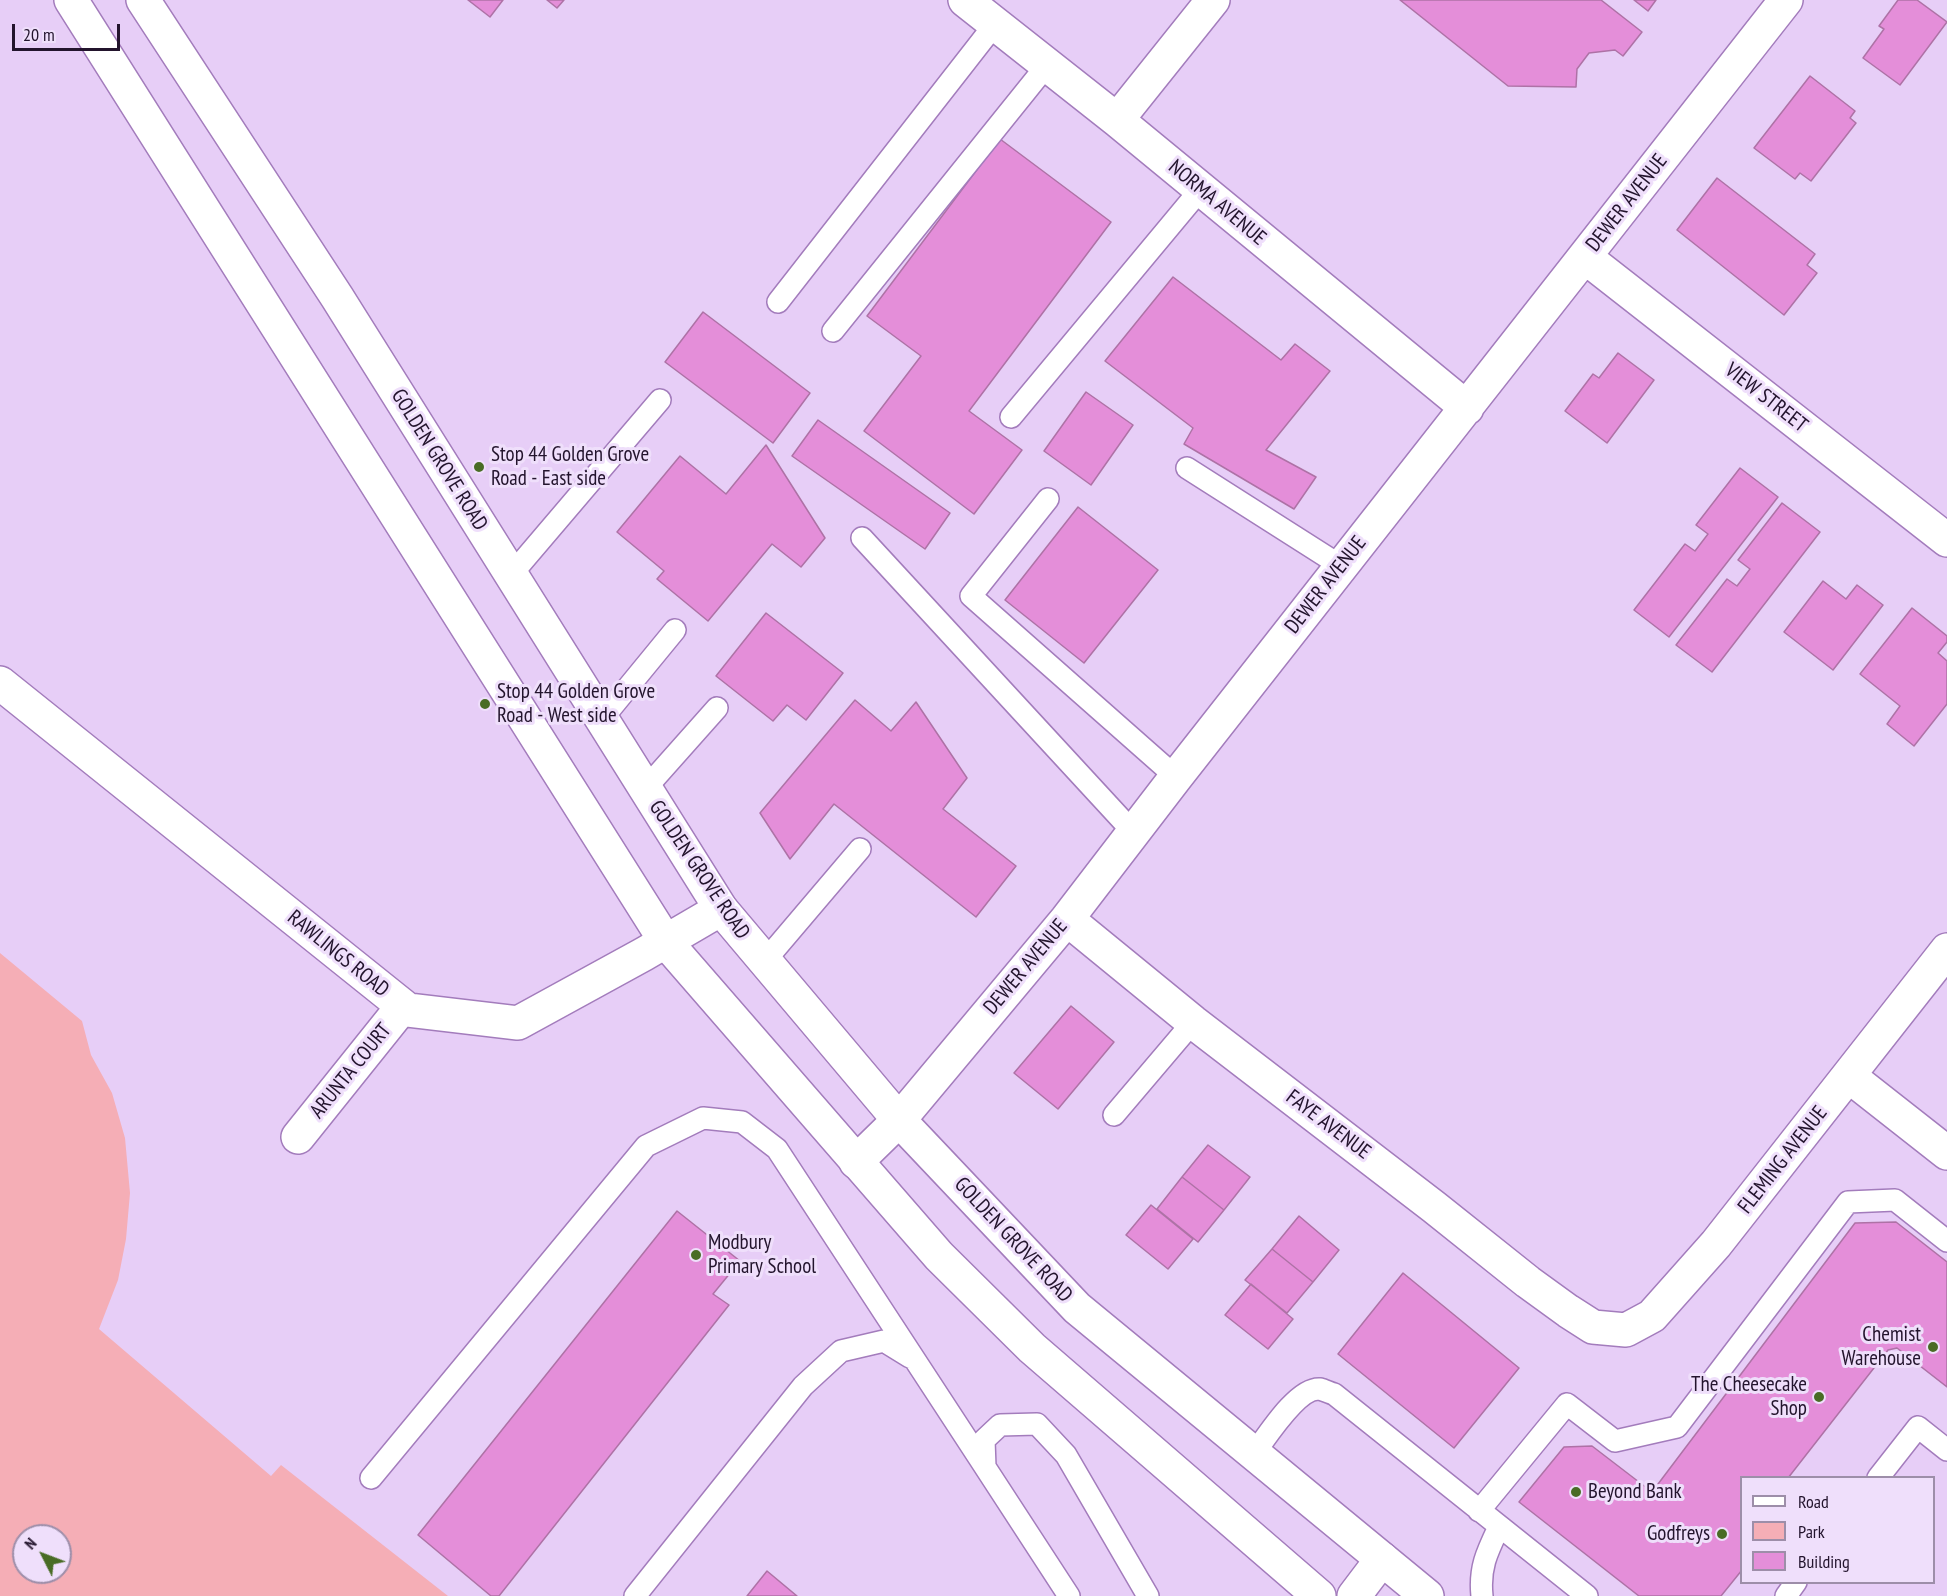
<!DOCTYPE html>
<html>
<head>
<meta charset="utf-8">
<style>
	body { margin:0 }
	#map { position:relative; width:1947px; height:1596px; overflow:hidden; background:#e7cef7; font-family:"PT Sans Narrow",sans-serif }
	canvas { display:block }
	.legend { position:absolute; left:1740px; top:1476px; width:195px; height:108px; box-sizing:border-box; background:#efdffb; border:2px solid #9d8ea9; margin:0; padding:8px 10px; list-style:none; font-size:18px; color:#23142d }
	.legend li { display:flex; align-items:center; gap:12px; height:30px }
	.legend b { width:30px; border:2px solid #9d8ea9 }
	.north { position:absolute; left:12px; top:1524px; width:60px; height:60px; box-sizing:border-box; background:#efdffb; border:2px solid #9d8ea9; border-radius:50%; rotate:312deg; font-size:16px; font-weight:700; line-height:24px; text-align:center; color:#23142d }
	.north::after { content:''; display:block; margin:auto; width:21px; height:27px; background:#496c25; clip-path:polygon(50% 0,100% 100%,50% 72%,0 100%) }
	.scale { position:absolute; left:12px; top:24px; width:108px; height:27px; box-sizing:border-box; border:3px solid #23142d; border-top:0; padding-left:8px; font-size:18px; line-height:21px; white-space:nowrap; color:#23142d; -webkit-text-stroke:4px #efdffb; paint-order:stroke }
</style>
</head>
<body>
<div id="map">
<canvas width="1947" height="1596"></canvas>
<ul class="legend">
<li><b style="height:8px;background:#fff"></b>Road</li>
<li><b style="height:16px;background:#f5aeb6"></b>Park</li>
<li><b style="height:16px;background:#e48ed9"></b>Building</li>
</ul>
<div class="north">N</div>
<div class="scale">20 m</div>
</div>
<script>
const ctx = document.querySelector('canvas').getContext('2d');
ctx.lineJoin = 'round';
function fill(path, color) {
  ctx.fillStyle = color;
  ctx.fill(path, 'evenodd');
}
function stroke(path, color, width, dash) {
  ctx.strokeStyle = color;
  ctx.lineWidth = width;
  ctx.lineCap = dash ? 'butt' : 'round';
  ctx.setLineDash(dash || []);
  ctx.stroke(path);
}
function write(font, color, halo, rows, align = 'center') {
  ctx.font = font + ' "PT Sans Narrow",sans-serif';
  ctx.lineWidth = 6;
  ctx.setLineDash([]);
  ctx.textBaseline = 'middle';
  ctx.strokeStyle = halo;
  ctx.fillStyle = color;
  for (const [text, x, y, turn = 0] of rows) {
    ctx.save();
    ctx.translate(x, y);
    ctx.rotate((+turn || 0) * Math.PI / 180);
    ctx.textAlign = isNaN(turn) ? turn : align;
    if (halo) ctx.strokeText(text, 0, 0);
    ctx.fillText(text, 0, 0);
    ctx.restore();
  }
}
const green = new Path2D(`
	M 0,953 L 82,1021 L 91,1055 L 112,1093 L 125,1138 L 130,1193 L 126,1239 L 118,1280 L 99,1329 L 271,1476 L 281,1465 L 448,1596 L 0,1596 ZM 24,1536 L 60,1536 L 60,1572 L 24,1572 Z`);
const building = new Path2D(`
	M 468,0 L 503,0 L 490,17 Z
	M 547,0 L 564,0 L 557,8 Z
	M 1400,0 L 1601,0 L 1642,32 L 1623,56 L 1615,50 L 1589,53 L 1577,69 L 1576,87 L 1508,86 Z
	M 1634,0 L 1656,0 L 1648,11 Z
	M 1898,0 L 1917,0 L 1947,22 L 1900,85 L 1863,58 L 1884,29 L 1879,26 Z
	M 1810,76 L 1855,111 L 1850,118 L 1856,123 L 1811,181 L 1800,173 L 1795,179 L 1754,148 Z
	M 1000,139 L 1111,222 L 969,411 L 1022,450 L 974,514 L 864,431 L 921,356 L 867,316 Z
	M 1717,178 L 1815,254 L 1807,265 L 1817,273 L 1784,315 L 1677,230 Z
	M 1173,277 L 1281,360 L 1295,344 L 1330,371 L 1266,450 L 1316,477 L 1294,509 L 1184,444 L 1193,428 L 1105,361 Z
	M 703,312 L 810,393 L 773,443 L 665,362 Z
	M 1618,353 L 1654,380 L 1607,443 L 1565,411 L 1593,374 L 1599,378 Z
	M 1086,392 L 1133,425 L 1091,485 L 1044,451 Z
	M 818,420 L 950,513 L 925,549 L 792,456 Z
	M 766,445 L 825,538 L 801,567 L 772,544 L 708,621 L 657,579 L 664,571 L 617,532 L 680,456 L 726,494 Z
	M 1740,468 L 1778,497 L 1669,637 L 1634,610 L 1685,544 L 1695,551 L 1708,534 L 1696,525 Z
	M 1782,503 L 1820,532 L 1712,672 L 1676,645 L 1727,579 L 1737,586 L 1750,569 L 1738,560 Z
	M 1078,507 L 1158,570 L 1084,663 L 1005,600 Z
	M 1823,581 L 1846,599 L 1857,585 L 1883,605 L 1833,670 L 1784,632 Z
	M 1912,608 L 1947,636 L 1947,642 L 1938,653 L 1947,661 L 1947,704 L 1914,746 L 1887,724 L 1900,706 L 1860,674 Z
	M 766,613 L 843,673 L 806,720 L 787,705 L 773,721 L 716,676 Z
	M 855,700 L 891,731 L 916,702 L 967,778 L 943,809 L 1016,866 L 976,917 L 834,804 L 790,859 L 760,813 Z
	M 1071,1006 L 1114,1042 L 1058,1109 L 1014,1073 Z
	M 1208,1145 L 1250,1177 L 1224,1210 L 1182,1177 Z
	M 1182,1177 L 1224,1210 L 1198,1242 L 1157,1209 Z
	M 1151,1205 L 1193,1239 L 1168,1269 L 1126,1235 Z
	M 677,1211 L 740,1261 L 713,1294 L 729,1305 L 499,1596 L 491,1596 L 418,1535 Z
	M 1299,1216 L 1339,1250 L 1313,1282 L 1272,1249 Z
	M 1896,1222 L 1947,1262 L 1947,1387 L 1897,1348 L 1888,1350 L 1788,1478 L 1742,1478 L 1742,1570 L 1721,1596 L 1639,1596 L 1519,1502 L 1564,1447 L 1592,1446 L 1652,1492 L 1855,1223 Z
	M 1272,1249 L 1313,1282 L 1287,1313 L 1245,1280 Z
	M 1403,1273 L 1519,1368 L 1454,1448 L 1338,1354 Z
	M 1251,1284 L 1293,1319 L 1268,1349 L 1225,1315 Z
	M 767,1571 L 797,1596 L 747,1596 Z`);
const service = new Path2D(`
	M 778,302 L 995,24
	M 833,331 L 1047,65
	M 1011,417 L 1200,190
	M 1187,468 L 1341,566
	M 1048,499 L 971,596 L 1176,777
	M 862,538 L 1134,833
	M 511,575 L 660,400
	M 602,719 L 675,630
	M 645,789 L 717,708
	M 764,962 L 860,849
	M 1114,1115 L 1193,1022
	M 1253,1455 C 1266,1438 1297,1387 1320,1389 C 1324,1390 1330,1393 1334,1394 L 1587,1596
	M 371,1478 L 646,1146 L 703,1118 L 742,1122 L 777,1149 L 985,1467
	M 1878,1478 L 1918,1427 L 1947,1450
	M 1479,1511 L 1567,1404 L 1615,1441 L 1677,1427 L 1848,1202 L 1895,1200 L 1947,1241
	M 635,1596 L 803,1386 L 841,1351 L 884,1341 L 910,1357
	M 1069,1596 L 985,1467 L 984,1440 L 1000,1425 L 1037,1424 L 1066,1455 L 1148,1596
	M 1482,1596 C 1479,1568 1487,1552 1499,1527
	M 1786,1596 L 1796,1582`);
const minor = new Path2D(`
	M 965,0 L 1117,120 L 1467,408
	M 1117,120 L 1213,0
	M 1585,257 L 1947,540
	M 0,683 L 408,1010 L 518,1023 L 644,954 L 721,909
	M 1067,919 L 1193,1022 L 1434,1207 L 1528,1282 L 1568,1311 L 1593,1327 L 1626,1330 L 1652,1316 L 1716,1244 L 1947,950
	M 1849,1076 L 1947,1153
	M 298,1137 L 403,1006
	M 856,1162 L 899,1120 L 1067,919 L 1176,777 L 1786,0
	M 1354,1596 L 1382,1559`);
const secondary = new Path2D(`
	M 71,0 L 666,942 L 939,1256 L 1032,1348 L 1319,1596
	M 143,0 L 337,297 L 721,909 L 899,1120 L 1077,1308 L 1427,1596`);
const markers = [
	[479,467,6,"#496c25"],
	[485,704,6,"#496c25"],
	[696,1255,6,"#496c25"],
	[1933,1347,6,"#496c25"],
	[1819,1397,6,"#496c25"],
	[1576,1492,6,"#496c25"],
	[1722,1534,6,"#496c25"]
];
const streetNames = [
	["NORMA AVENUE",1217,203,40],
	["DEWER AVENUE",1627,203,-52],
	["VIEW STREET",1766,398,38],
	["GOLDEN GROVE ROAD",439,460,58],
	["DEWER AVENUE",1326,585,-52],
	["GOLDEN GROVE ROAD",699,870,56],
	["RAWLINGS ROAD",338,954,39],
	["DEWER AVENUE",1026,967,-50],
	["ARUNTA COURT",351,1071,-51],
	["FAYE AVENUE",1328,1125,37],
	["FLEMING AVENUE",1783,1160,-52],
	["GOLDEN GROVE ROAD",1013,1240,47]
];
const poiNames = [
	["Stop 44 Golden Grove",491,455],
	["Road - East side",491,479],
	["Stop 44 Golden Grove",497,692],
	["Road - West side",497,716],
	["Modbury",708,1243],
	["Primary School",708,1267],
	["Chemist",1921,1335,"right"],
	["Warehouse",1921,1359,"right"],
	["The Cheesecake",1807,1385,"right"],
	["Shop",1807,1409,"right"],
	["Beyond Bank",1588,1492],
	["Godfreys",1710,1534,"right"]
];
fill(green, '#f5aeb6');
fill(building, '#e48ed9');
stroke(building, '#ae72a6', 1.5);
stroke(service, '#a37cbc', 24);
stroke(minor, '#a37cbc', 36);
stroke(secondary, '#a37cbc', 36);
stroke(service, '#fff', 21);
stroke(minor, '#fff', 33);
stroke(secondary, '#fff', 33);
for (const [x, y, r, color] of markers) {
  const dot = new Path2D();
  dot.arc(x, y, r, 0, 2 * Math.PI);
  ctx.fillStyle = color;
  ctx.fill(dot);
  stroke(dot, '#efdffb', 2);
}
write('21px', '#23142d', '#efdffb', streetNames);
write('21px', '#23142d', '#efdffb', poiNames, 'left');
</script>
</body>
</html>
